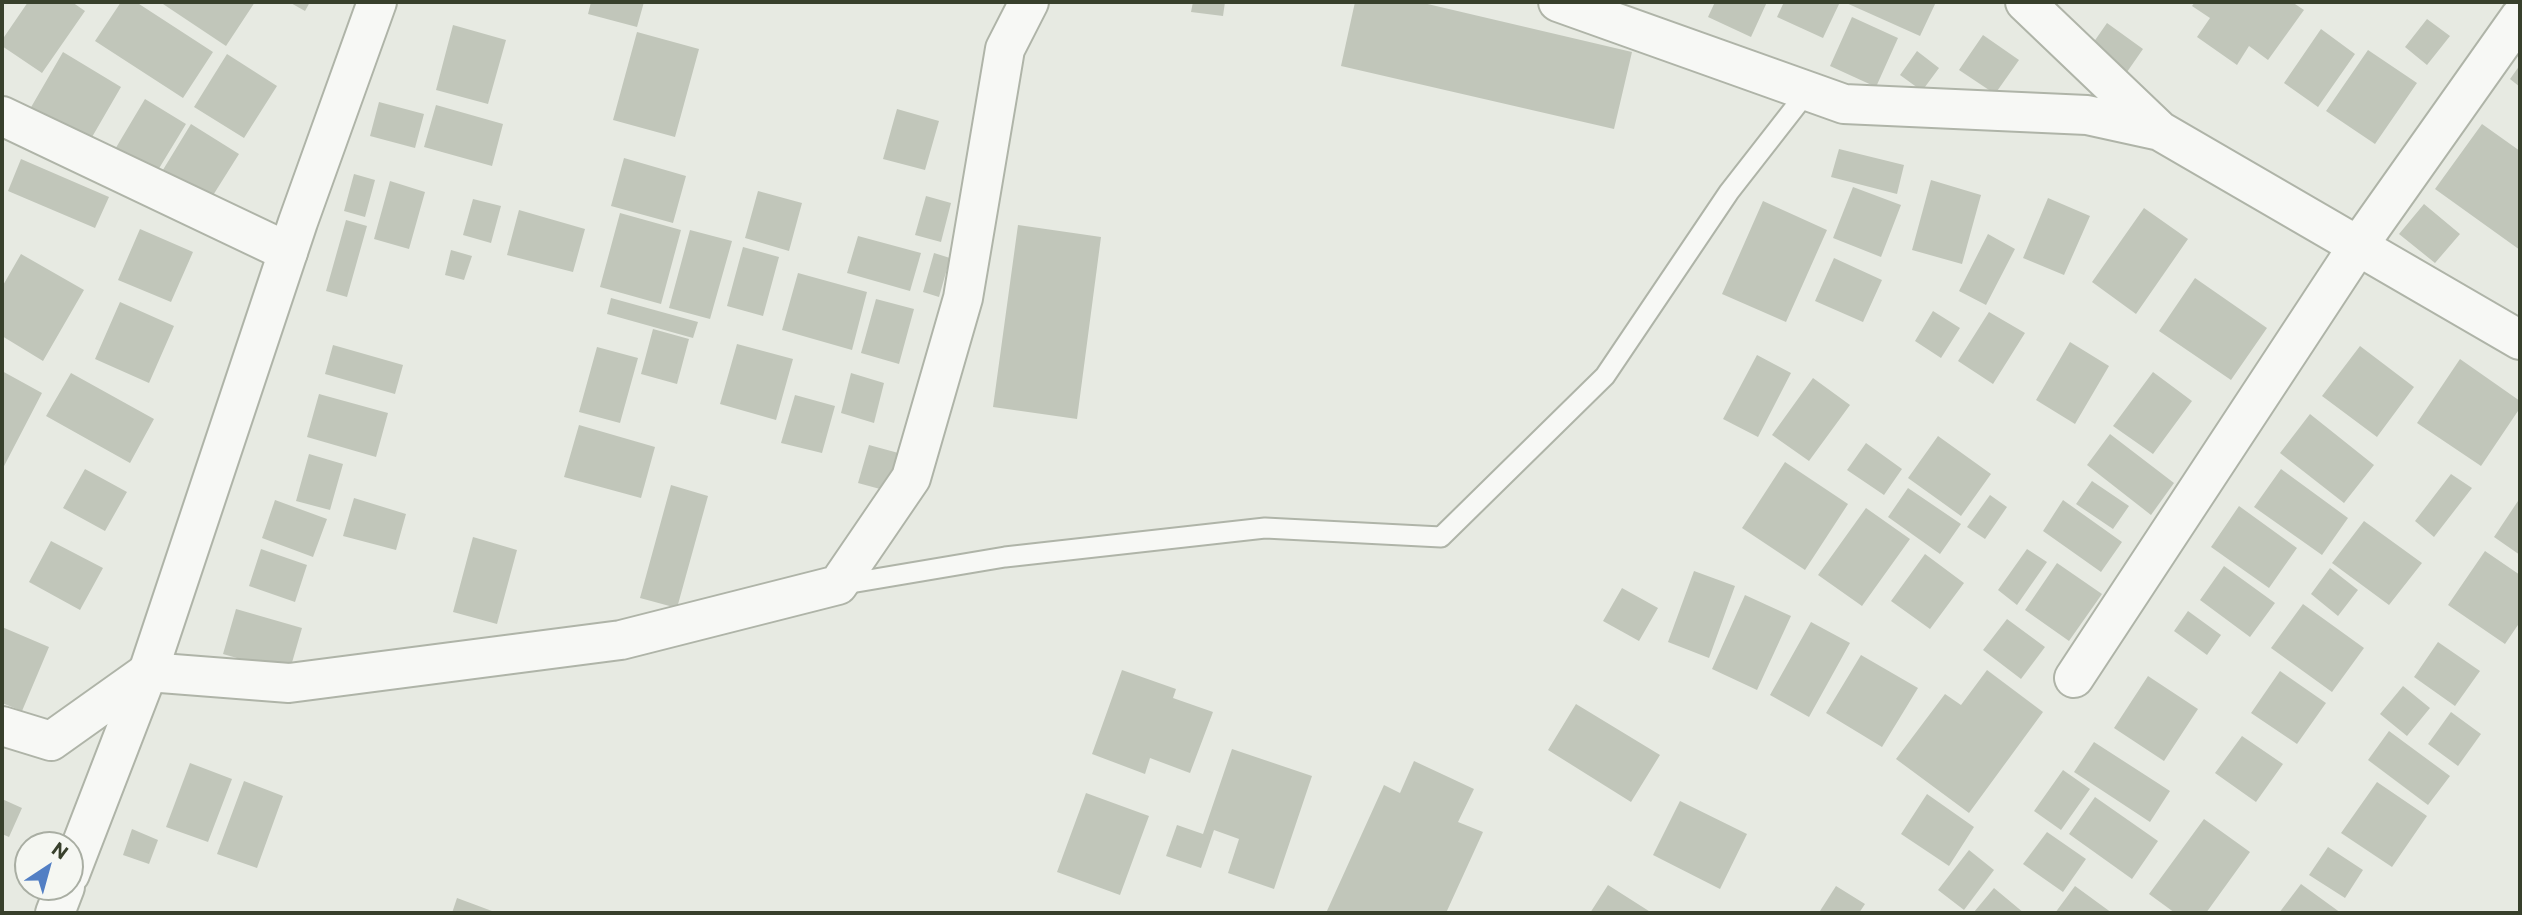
<!DOCTYPE html>
<html>
<head>
<meta charset="utf-8">
<style>
	body { margin:0 }
	#map { position:relative; width:2522px; height:915px; overflow:hidden; background:#e7eae2; font-family:Commissioner,sans-serif }
	canvas { display:block }
	.frame { position:absolute; inset:0; border:4px solid #38402c; pointer-events:none }
	.north { position:absolute; left:14px; top:831px; width:70px; height:70px; box-sizing:border-box; background:#f5f7f2; border:2px solid #a9aea3; border-radius:50%; rotate:36deg; font-size:19px; font-weight:700; line-height:28px; text-align:center; color:#38402c }
	.north::after { content:''; display:block; margin:auto; width:24px; height:32px; background:#527fc4; clip-path:polygon(50% 0,100% 100%,50% 72%,0 100%) }
</style>
</head>
<body>
<div id="map">
<canvas width="2522" height="915"></canvas>
<div class="frame"></div>
<div class="north">N</div>
</div>
<script>
const ctx = document.querySelector('canvas').getContext('2d');
ctx.lineJoin = 'round';
function fill(path, color) {
  ctx.fillStyle = color;
  ctx.fill(path, 'evenodd');
}
function stroke(path, color, width, dash) {
  ctx.strokeStyle = color;
  ctx.lineWidth = width;
  ctx.lineCap = dash ? 'butt' : 'round';
  ctx.setLineDash(dash || []);
  ctx.stroke(path);
}
const building = new Path2D(`
	M 28,2 L 72,2 L 85,11 L 42,73 L 2,46 L 2,40 Z
	M 121,2 L 136,2 L 213,52 L 183,98 L 95,41 Z
	M 160,2 L 255,2 L 226,46 Z
	M 289,2 L 310,2 L 305,11 Z
	M 591,2 L 644,2 L 637,27 L 588,14 Z
	M 1193,2 L 1225,2 L 1223,16 L 1191,12 Z
	M 1355,2 L 1419,2 L 1632,52 L 1614,129 L 1341,66 Z
	M 1715,2 L 1767,2 L 1751,37 L 1708,17 Z
	M 1784,2 L 1840,2 L 1823,38 L 1777,17 Z
	M 1844,2 L 1936,2 L 1920,36 Z
	M 2195,2 L 2292,2 L 2304,10 L 2268,60 L 2249,46 L 2237,65 L 2197,37 L 2210,18 L 2192,6 Z
	M 1852,17 L 1898,38 L 1876,87 L 1830,66 Z
	M 2427,19 L 2450,36 L 2427,65 L 2405,47 Z
	M 2107,23 L 2143,49 L 2127,72 L 2091,46 Z
	M 453,25 L 506,40 L 488,104 L 436,90 Z
	M 2321,29 L 2355,54 L 2318,107 L 2284,83 Z
	M 637,32 L 699,49 L 675,137 L 613,120 Z
	M 1983,35 L 2019,60 L 1995,94 L 1959,70 Z
	M 2368,50 L 2417,83 L 2375,144 L 2326,111 Z
	M 1917,51 L 1939,68 L 1922,91 L 1900,75 Z
	M 63,52 L 121,87 L 88,144 L 30,109 Z
	M 227,54 L 277,86 L 244,138 L 194,107 Z
	M 2520,65 L 2520,87 L 2510,79 Z
	M 145,99 L 186,124 L 155,175 L 114,151 Z
	M 379,102 L 424,114 L 415,148 L 370,136 Z
	M 436,105 L 503,124 L 492,166 L 424,147 Z
	M 897,109 L 939,121 L 925,170 L 883,159 Z
	M 191,124 L 239,154 L 205,208 L 158,178 Z
	M 2482,124 L 2520,151 L 2520,250 L 2435,189 Z
	M 1839,149 L 1904,165 L 1897,194 L 1831,177 Z
	M 624,158 L 686,176 L 673,223 L 611,206 Z
	M 21,159 L 109,197 L 95,228 L 8,191 Z
	M 354,174 L 375,180 L 365,217 L 344,211 Z
	M 1931,180 L 1981,195 L 1962,264 L 1912,250 Z
	M 390,181 L 425,192 L 409,249 L 374,239 Z
	M 1853,187 L 1901,205 L 1881,257 L 1833,238 Z
	M 758,191 L 802,203 L 789,251 L 745,238 Z
	M 926,196 L 951,203 L 941,242 L 915,235 Z
	M 2048,198 L 2090,216 L 2064,275 L 2023,258 Z
	M 473,199 L 501,206 L 491,243 L 463,235 Z
	M 1763,201 L 1827,230 L 1786,322 L 1722,294 Z
	M 2424,204 L 2460,234 L 2435,263 L 2399,234 Z
	M 2144,208 L 2188,239 L 2136,314 L 2092,282 Z
	M 519,210 L 585,229 L 573,272 L 507,255 Z
	M 620,213 L 681,230 L 661,304 L 600,287 Z
	M 346,220 L 367,226 L 347,297 L 326,291 Z
	M 1018,225 L 1101,237 L 1077,419 L 993,407 Z
	M 140,229 L 193,252 L 171,302 L 118,280 Z
	M 690,230 L 732,241 L 710,319 L 669,308 Z
	M 1988,234 L 2015,249 L 1986,305 L 1959,291 Z
	M 858,236 L 921,253 L 910,291 L 847,273 Z
	M 743,247 L 779,257 L 763,316 L 727,306 Z
	M 451,250 L 472,256 L 464,280 L 445,275 Z
	M 934,253 L 950,258 L 939,297 L 923,292 Z
	M 21,254 L 84,290 L 43,361 L 2,336 L 2,287 Z
	M 1834,258 L 1882,280 L 1863,322 L 1815,301 Z
	M 798,273 L 867,292 L 852,350 L 782,330 Z
	M 2195,278 L 2267,328 L 2231,380 L 2159,331 Z
	M 611,298 L 698,322 L 693,338 L 607,314 Z
	M 876,299 L 914,309 L 899,364 L 861,353 Z
	M 120,302 L 174,326 L 149,383 L 95,359 Z
	M 1933,311 L 1960,328 L 1941,358 L 1915,341 Z
	M 1989,312 L 2025,333 L 1993,384 L 1958,361 Z
	M 653,329 L 689,339 L 677,384 L 641,374 Z
	M 2070,342 L 2109,366 L 2075,424 L 2036,400 Z
	M 737,344 L 793,359 L 776,420 L 720,404 Z
	M 333,345 L 403,365 L 395,394 L 325,374 Z
	M 2360,346 L 2414,387 L 2377,437 L 2322,396 Z
	M 597,347 L 638,358 L 620,423 L 579,412 Z
	M 1757,355 L 1791,373 L 1758,437 L 1723,419 Z
	M 2460,359 L 2520,401 L 2520,408 L 2481,466 L 2417,423 Z
	M 2,371 L 42,393 L 2,470 Z
	M 2153,372 L 2192,401 L 2153,454 L 2113,426 Z
	M 71,373 L 154,419 L 130,463 L 46,416 Z
	M 851,373 L 884,383 L 874,423 L 841,413 Z
	M 1813,378 L 1850,405 L 1809,461 L 1772,435 Z
	M 319,394 L 388,413 L 376,457 L 307,437 Z
	M 795,395 L 835,406 L 822,453 L 781,443 Z
	M 2310,414 L 2374,465 L 2344,503 L 2280,453 Z
	M 579,425 L 655,447 L 641,498 L 564,477 Z
	M 2110,434 L 2174,483 L 2151,515 L 2087,465 Z
	M 1938,436 L 1991,474 L 1961,516 L 1908,478 Z
	M 1866,443 L 1902,469 L 1884,495 L 1847,470 Z
	M 869,445 L 902,454 L 891,492 L 858,483 Z
	M 309,454 L 343,464 L 330,510 L 296,501 Z
	M 1785,462 L 1848,504 L 1805,570 L 1742,528 Z
	M 85,469 L 127,492 L 105,531 L 63,508 Z
	M 2281,469 L 2348,518 L 2322,555 L 2254,507 Z
	M 2451,474 L 2472,488 L 2434,537 L 2415,521 Z
	M 2092,481 L 2129,506 L 2113,529 L 2076,504 Z
	M 671,485 L 708,496 L 677,608 L 640,598 Z
	M 1908,488 L 1961,524 L 1940,554 L 1888,517 Z
	M 1990,495 L 2007,507 L 1985,539 L 1967,527 Z
	M 354,498 L 406,514 L 396,550 L 343,536 Z
	M 2520,498 L 2520,555 L 2494,537 Z
	M 275,500 L 327,519 L 313,557 L 262,538 Z
	M 2063,500 L 2122,542 L 2101,572 L 2043,531 Z
	M 2239,506 L 2297,548 L 2269,588 L 2211,547 Z
	M 1866,508 L 1910,539 L 1862,606 L 1818,575 Z
	M 2364,521 L 2422,563 L 2389,605 L 2332,563 Z
	M 473,537 L 517,550 L 497,624 L 453,612 Z
	M 51,541 L 103,568 L 80,610 L 29,582 Z
	M 261,549 L 307,565 L 295,602 L 249,586 Z
	M 2027,549 L 2047,562 L 2017,605 L 1998,590 Z
	M 2485,551 L 2520,575 L 2520,622 L 2505,644 L 2448,605 Z
	M 1925,554 L 1964,583 L 1930,629 L 1891,601 Z
	M 2057,563 L 2102,594 L 2069,641 L 2025,610 Z
	M 2224,566 L 2275,603 L 2250,637 L 2200,600 Z
	M 2330,568 L 2358,590 L 2338,616 L 2311,594 Z
	M 1694,571 L 1735,586 L 1709,658 L 1668,642 Z
	M 1622,588 L 1658,608 L 1639,641 L 1603,621 Z
	M 1745,595 L 1791,616 L 1757,690 L 1712,669 Z
	M 2303,604 L 2364,648 L 2332,692 L 2271,648 Z
	M 236,609 L 302,628 L 289,673 L 223,654 Z
	M 2188,611 L 2221,635 L 2207,655 L 2174,631 Z
	M 2007,619 L 2045,647 L 2021,679 L 1983,650 Z
	M 1811,622 L 1850,643 L 1809,717 L 1770,695 Z
	M 2,627 L 49,647 L 22,711 L 2,703 Z
	M 2438,642 L 2480,671 L 2455,706 L 2414,677 Z
	M 1861,655 L 1918,688 L 1882,747 L 1826,713 Z
	M 1122,670 L 1176,689 L 1173,698 L 1213,712 L 1190,773 L 1150,758 L 1145,774 L 1092,754 Z
	M 1987,670 L 2043,712 L 1969,813 L 1896,759 L 1945,694 L 1961,705 Z
	M 2280,671 L 2326,703 L 2297,744 L 2251,713 Z
	M 2148,676 L 2198,709 L 2164,761 L 2114,728 Z
	M 2403,686 L 2430,708 L 2407,736 L 2380,714 Z
	M 1576,704 L 1660,755 L 1631,802 L 1548,750 Z
	M 2451,712 L 2481,734 L 2458,766 L 2428,744 Z
	M 2389,731 L 2450,776 L 2428,805 L 2368,760 Z
	M 2242,736 L 2283,764 L 2256,802 L 2215,773 Z
	M 2094,742 L 2170,791 L 2150,822 L 2074,772 Z
	M 1232,749 L 1312,776 L 1274,889 L 1228,873 L 1239,839 L 1214,830 L 1201,868 L 1166,856 L 1177,825 L 1203,834 Z
	M 1414,761 L 1474,789 L 1458,822 L 1483,832 L 1446,913 L 1326,913 L 1384,785 L 1400,793 Z
	M 190,763 L 232,779 L 208,842 L 166,827 Z
	M 2063,770 L 2090,789 L 2061,830 L 2034,811 Z
	M 244,781 L 283,796 L 257,868 L 217,854 Z
	M 2377,782 L 2427,816 L 2392,867 L 2341,833 Z
	M 1086,793 L 1149,816 L 1120,895 L 1057,872 Z
	M 1927,794 L 1974,827 L 1949,866 L 1901,834 Z
	M 2095,797 L 2158,841 L 2132,879 L 2069,834 Z
	M 2,799 L 22,808 L 9,837 L 2,834 Z
	M 1680,801 L 1747,834 L 1720,889 L 1653,855 Z
	M 2204,819 L 2250,852 L 2206,913 L 2175,913 L 2149,894 Z
	M 132,829 L 158,840 L 149,864 L 123,855 Z
	M 2047,832 L 2086,859 L 2063,892 L 2023,864 Z
	M 2328,847 L 2363,870 L 2345,898 L 2309,875 Z
	M 1969,850 L 1994,870 L 1964,910 L 1938,890 Z
	M 2301,884 L 2341,913 L 2279,913 Z
	M 1608,885 L 1652,913 L 1590,913 Z
	M 1836,886 L 1865,904 L 1859,913 L 1824,913 L 1820,911 Z
	M 2075,886 L 2112,913 L 2055,913 Z
	M 1994,888 L 2024,913 L 1974,912 Z
	M 457,898 L 492,911 L 491,913 L 452,913 Z`);
const service = new Path2D(`
	M 839,585 L 1005,557 L 1265,528 L 1441,537 L 1605,376 L 1729,192 L 1807,92`);
const minor = new Path2D(`
	M 1558,2 L 1844,104 L 2087,115 L 2160,131
	M 2025,2 L 2160,131 L 2520,340
	M 2,116 L 288,252
	M 2074,678 L 2358,246 L 2520,17
	M 2,726 L 51,741 L 148,672 L 289,683 L 621,640 L 838,585 L 911,478 L 963,298 L 1005,49 L 1029,2`);
const tertiary = new Path2D(`
	M 70,874 L 148,672 L 298,222 L 377,2
	M 55,913 L 65,887`);
fill(building, '#c1c6ba');
stroke(service, '#afb4a8', 23);
stroke(minor, '#afb4a8', 42);
stroke(tertiary, '#afb4a8', 42);
stroke(service, '#f7f8f5', 19);
stroke(minor, '#f7f8f5', 38);
stroke(tertiary, '#f7f8f5', 38);
</script>
</body>
</html>
